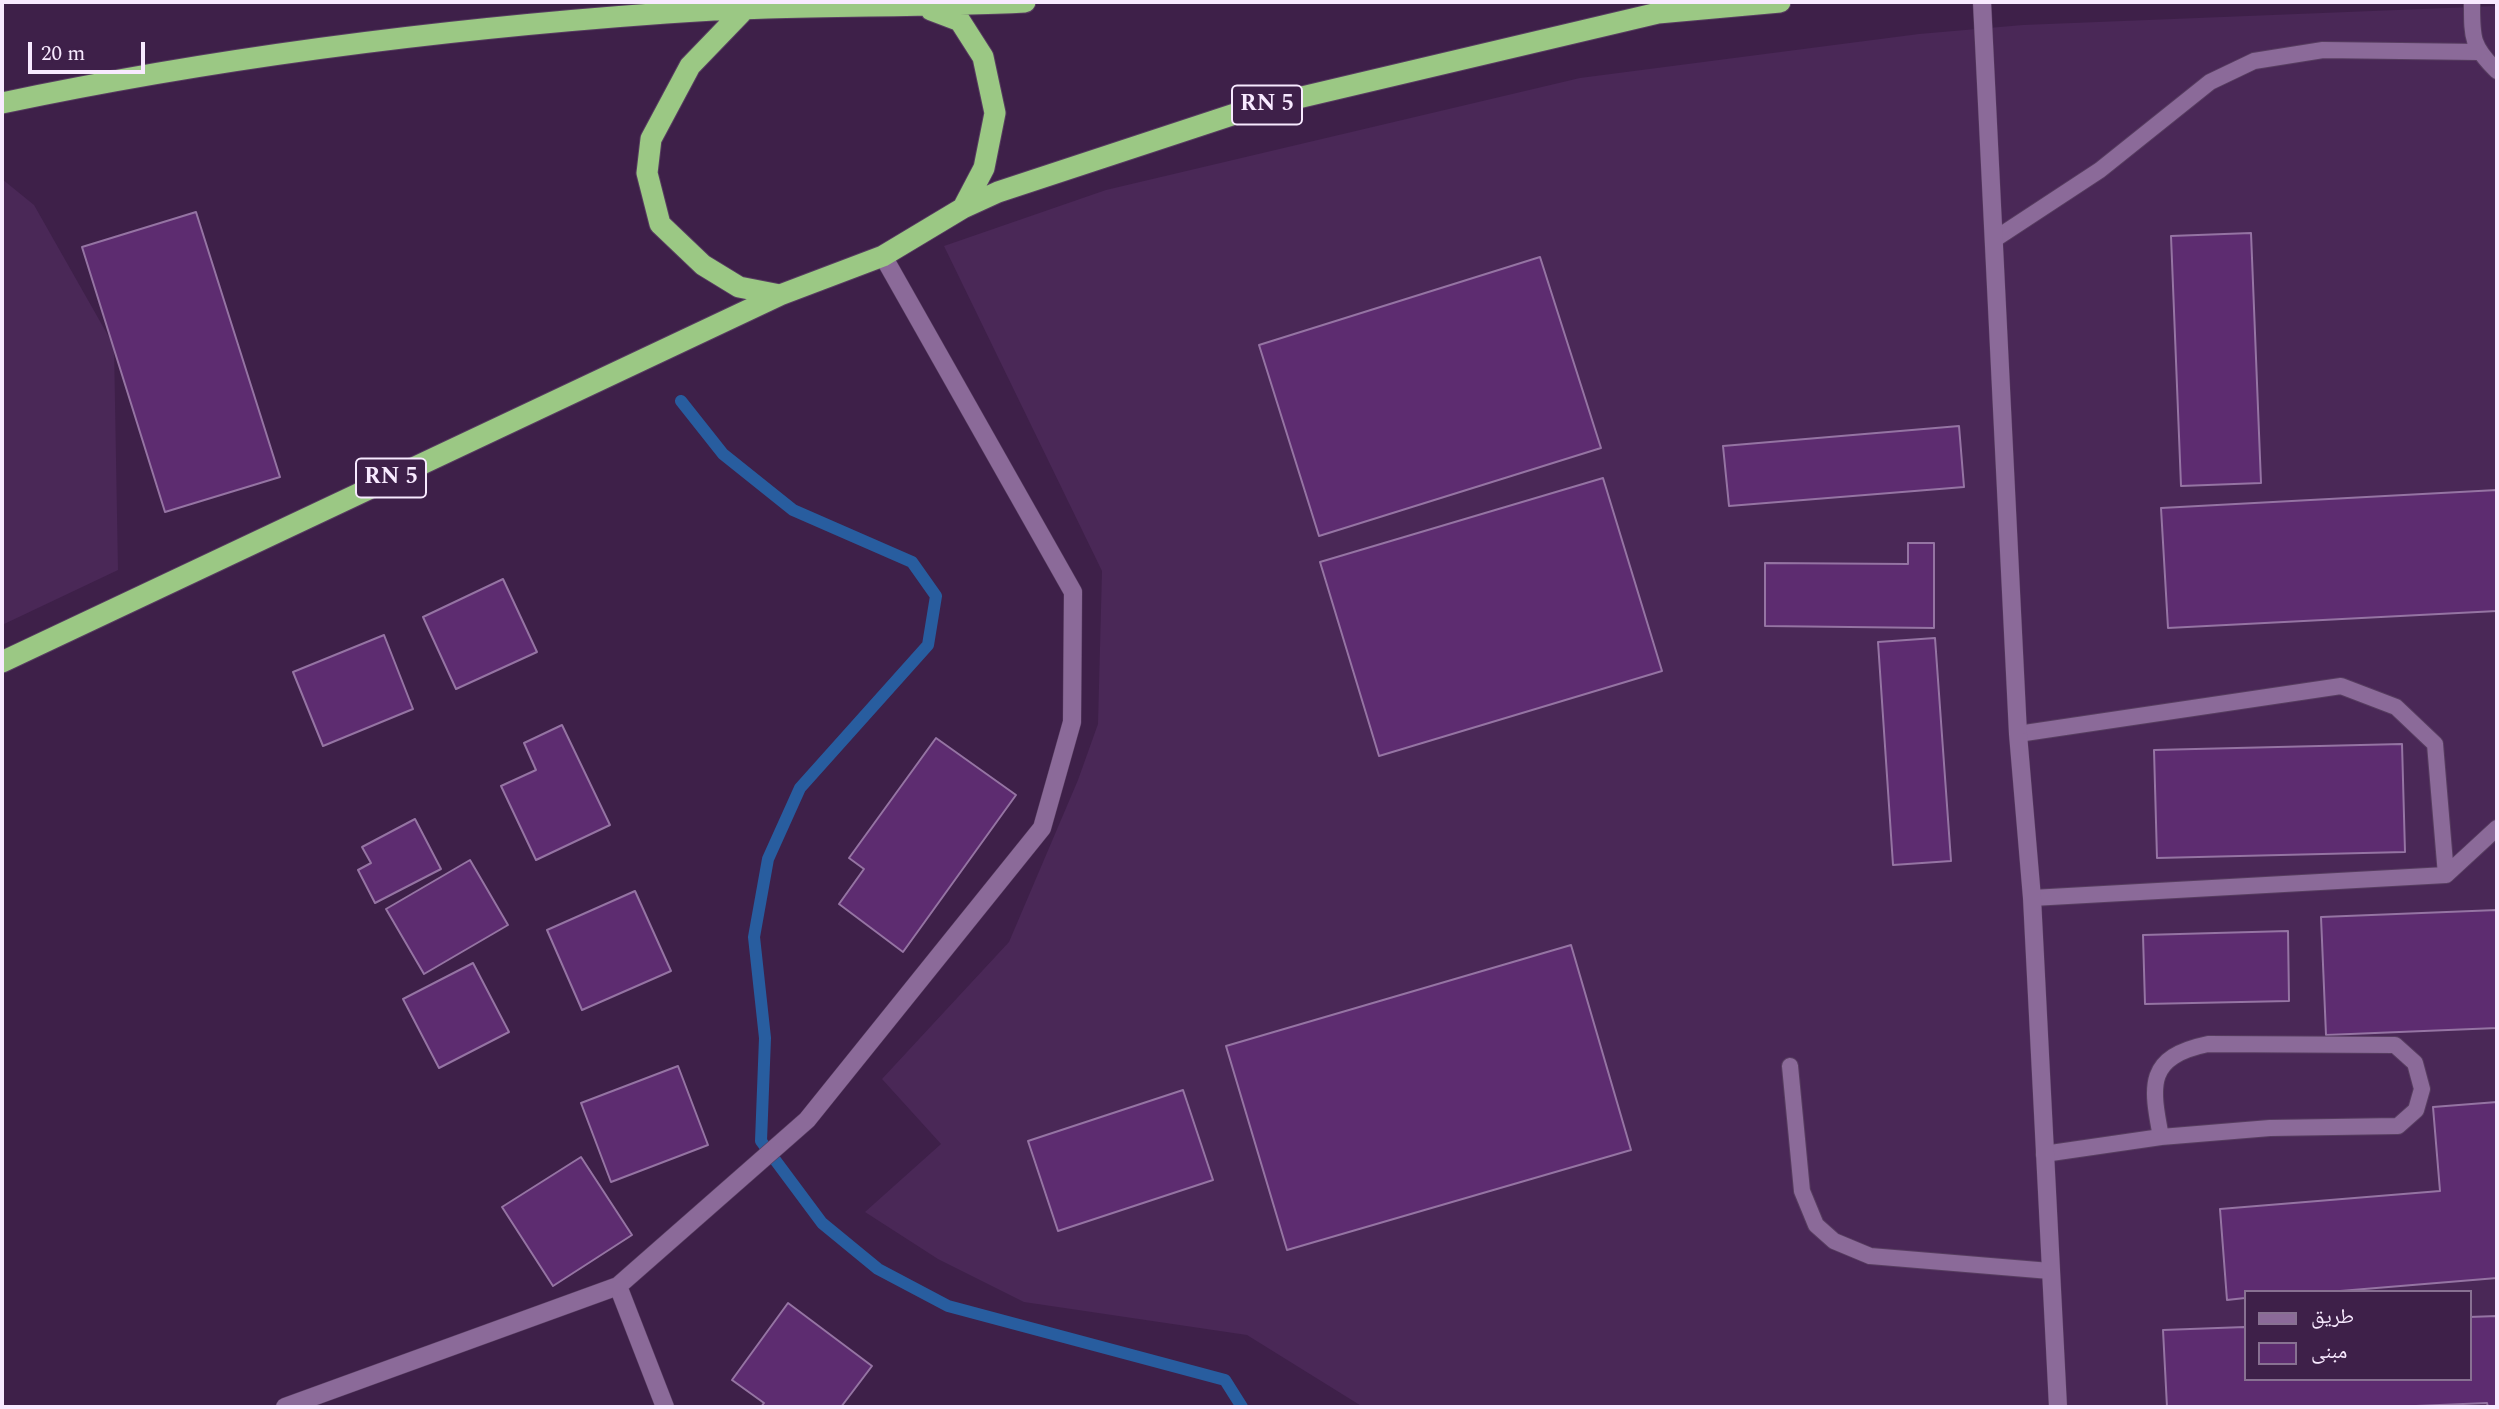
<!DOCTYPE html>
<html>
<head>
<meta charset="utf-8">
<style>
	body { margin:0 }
	#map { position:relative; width:2499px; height:1409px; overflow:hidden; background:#3e2049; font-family:Spectral,"Noto Naskh Arabic",serif }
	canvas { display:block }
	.frame { position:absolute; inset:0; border:4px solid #f8eaff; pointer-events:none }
	.legend { position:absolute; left:2244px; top:1290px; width:228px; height:91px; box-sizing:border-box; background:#3e2049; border:2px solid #887192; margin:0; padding:9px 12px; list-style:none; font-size:21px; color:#f8eaff }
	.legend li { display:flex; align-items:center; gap:14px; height:35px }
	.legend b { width:35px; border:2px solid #887192 }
	.scale { position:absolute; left:28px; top:42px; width:117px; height:32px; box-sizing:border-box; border:4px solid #f8eaff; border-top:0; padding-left:9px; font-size:21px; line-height:24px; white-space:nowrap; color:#f8eaff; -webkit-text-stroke:5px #3e2049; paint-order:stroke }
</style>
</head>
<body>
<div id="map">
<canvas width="2499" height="1409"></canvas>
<div class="frame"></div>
<ul class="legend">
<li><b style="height:9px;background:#8b6a99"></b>طريق</li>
<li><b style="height:19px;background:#5d2c70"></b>مبنى</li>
</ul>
<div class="scale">20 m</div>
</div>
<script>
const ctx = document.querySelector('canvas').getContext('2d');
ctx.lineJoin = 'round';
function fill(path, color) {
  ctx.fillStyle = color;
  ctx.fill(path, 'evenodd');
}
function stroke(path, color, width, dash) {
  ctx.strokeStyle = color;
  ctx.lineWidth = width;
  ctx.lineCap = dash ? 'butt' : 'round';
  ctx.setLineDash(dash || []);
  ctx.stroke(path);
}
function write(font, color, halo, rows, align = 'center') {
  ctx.font = font + ' Spectral,serif';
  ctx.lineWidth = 5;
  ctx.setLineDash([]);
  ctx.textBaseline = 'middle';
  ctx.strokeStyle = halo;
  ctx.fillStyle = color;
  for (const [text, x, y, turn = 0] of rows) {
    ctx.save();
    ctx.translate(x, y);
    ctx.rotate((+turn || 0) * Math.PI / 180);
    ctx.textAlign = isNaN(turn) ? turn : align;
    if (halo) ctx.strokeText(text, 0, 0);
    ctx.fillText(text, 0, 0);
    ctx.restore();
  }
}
const built = new Path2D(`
	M 2497,6 L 2497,1407 L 1363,1407 L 1247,1335 L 1024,1302 L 938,1259 L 865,1212 L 941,1144 L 882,1079 L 1009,942 L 1078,780 L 1098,724 L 1102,571 L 944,246 L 1106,190 L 1580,78 L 1919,34 L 2023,25 ZM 2245,1292 L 2469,1292 L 2469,1379 L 2245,1379 Z
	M 2,179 L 34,205 L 114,346 L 118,570 L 2,625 Z`);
const stream = new Path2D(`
	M 681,401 L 723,454 L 793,510 L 912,562 L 936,596 L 928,645 L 800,788 L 768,859 L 754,937 L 765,1038 L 761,1141 L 822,1223 L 878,1269 L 948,1306 L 1225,1380 L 1242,1407`);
const building = new Path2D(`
	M 196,212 L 280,477 L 165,512 L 82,247 Z
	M 2251,233 L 2261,483 L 2181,486 L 2171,236 Z
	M 1540,257 L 1601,448 L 1319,536 L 1259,345 Z
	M 1959,426 L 1964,487 L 1729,506 L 1723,446 Z
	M 1603,478 L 1662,671 L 1379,756 L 1320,562 Z
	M 2497,490 L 2497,611 L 2168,628 L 2161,508 Z
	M 1908,543 L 1934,543 L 1934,628 L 1765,626 L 1765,563 L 1908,564 Z
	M 503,579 L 537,652 L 456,689 L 423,617 Z
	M 384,635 L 413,709 L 323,746 L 293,672 Z
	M 1935,638 L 1951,861 L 1893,865 L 1878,642 Z
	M 562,725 L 610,825 L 536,860 L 501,786 L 536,770 L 524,743 Z
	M 936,738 L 1016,795 L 903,952 L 839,904 L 864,869 L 849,858 Z
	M 2402,744 L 2405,852 L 2157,858 L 2154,750 Z
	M 415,819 L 441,869 L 375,903 L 358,870 L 371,863 L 362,847 Z
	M 470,860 L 508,925 L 424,974 L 386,909 Z
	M 635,891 L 671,971 L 582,1010 L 547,930 Z
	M 2497,910 L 2497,1028 L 2326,1035 L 2321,917 Z
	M 2288,931 L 2289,1001 L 2145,1004 L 2143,935 Z
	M 1571,945 L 1631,1150 L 1287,1250 L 1226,1046 Z
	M 473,963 L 509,1032 L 439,1068 L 403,999 Z
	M 678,1066 L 708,1145 L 611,1182 L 581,1103 Z
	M 1183,1090 L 1213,1180 L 1058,1231 L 1028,1141 Z
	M 2497,1102 L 2497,1278 L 2328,1292 L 2245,1292 L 2245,1298 L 2227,1300 L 2220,1209 L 2440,1191 L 2433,1107 Z
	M 581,1157 L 632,1235 L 553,1286 L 502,1207 Z
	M 788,1303 L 872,1366 L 841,1407 L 761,1407 L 764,1403 L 732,1380 Z
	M 2497,1316 L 2497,1407 L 2488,1407 L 2487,1403 L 2392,1407 L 2167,1407 L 2163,1330 L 2245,1327 L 2245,1379 L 2469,1379 L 2469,1317 Z`);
const lane = new Path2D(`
	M 2472,2 C 2472,37 2471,46 2497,71
	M 1995,239 L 2100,170 L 2210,82 L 2254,61 L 2323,50 L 2478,52
	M 2018,734 L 2341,686 L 2396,707 L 2435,744 L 2446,875
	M 2032,898 L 2446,875 L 2497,828
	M 1790,1066 L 1802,1191 L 1816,1225 L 1834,1241 L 1870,1256 L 2050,1271
	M 2044,1154 L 2161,1137 L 2270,1128 L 2398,1126 L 2416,1110 L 2422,1089 L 2415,1063 L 2395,1045 L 2208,1044 C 2146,1057 2151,1085 2161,1137`);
const street = new Path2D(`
	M 1982,2 L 2018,734 L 2032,898 L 2058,1407
	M 618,1286 L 665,1407
	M 285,1407 L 618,1286 L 807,1120 L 1042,828 L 1072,722 L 1073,592 L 883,256`);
const highway = new Path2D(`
	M 744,10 L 690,66 L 651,139 L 647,173 L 660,224 L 703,265 L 739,287 L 780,295
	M 931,10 L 960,21 L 983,57 L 995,113 L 984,168 L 963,208
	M 2,103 C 220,57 443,29 666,13 C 785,4 905,8 1025,2
	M 2,662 L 780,295 L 883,256 L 963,208 L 998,192 L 1247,110 L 1658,13 L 1780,2`);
const shields = [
	[1267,105,70],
	[391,478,70]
];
const shieldNames = [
	["RN 5",1267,105],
	["RN 5",391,478]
];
fill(built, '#4a2857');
stroke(stream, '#285d9f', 12);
fill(building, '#5d2c70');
stroke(building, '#9574a3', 2);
stroke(lane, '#573d60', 18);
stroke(street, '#573d60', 19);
stroke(highway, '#573d60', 23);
stroke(lane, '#8b6a99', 16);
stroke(street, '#8b6a99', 18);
stroke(highway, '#9bc884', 21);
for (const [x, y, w] of shields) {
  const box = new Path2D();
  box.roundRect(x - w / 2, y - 19.5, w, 39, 5);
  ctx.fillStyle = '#3e2049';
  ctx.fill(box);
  stroke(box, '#f8eaff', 2);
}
write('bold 23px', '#f8eaff', null, shieldNames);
</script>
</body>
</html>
